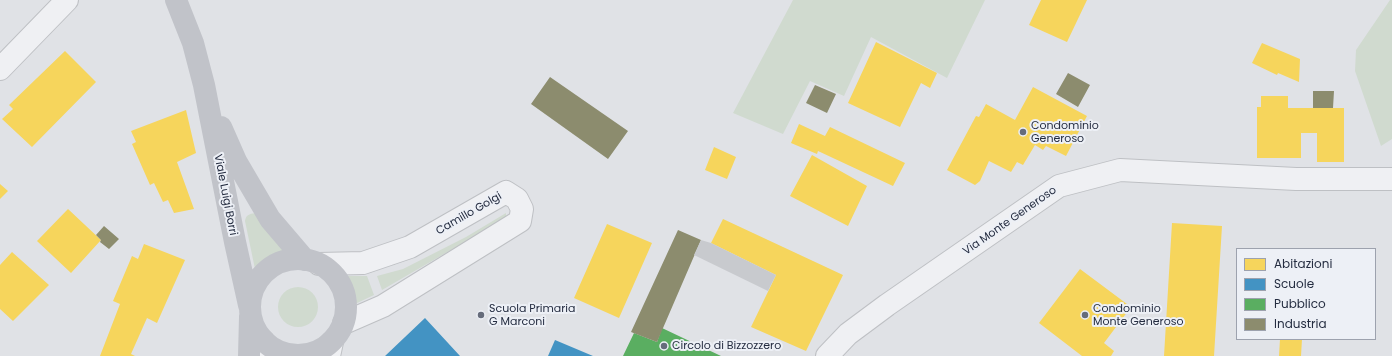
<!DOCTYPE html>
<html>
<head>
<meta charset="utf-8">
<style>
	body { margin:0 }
	#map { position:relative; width:1392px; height:356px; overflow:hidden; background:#e0e2e6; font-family:Poppins,sans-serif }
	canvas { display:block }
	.legend { position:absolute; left:1236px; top:248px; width:140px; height:92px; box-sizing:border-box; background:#edf0f6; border:1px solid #9da2ae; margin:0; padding:5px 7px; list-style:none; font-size:12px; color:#252d41 }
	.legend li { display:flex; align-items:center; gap:8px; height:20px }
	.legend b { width:20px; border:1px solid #9da2ae }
</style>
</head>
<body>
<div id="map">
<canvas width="1392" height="356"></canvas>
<ul class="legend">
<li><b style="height:11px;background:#f6d55c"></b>Abitazioni</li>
<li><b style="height:11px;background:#4393c3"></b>Scuole</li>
<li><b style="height:11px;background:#5aae61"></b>Pubblico</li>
<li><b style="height:11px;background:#8c8c6e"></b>Industria</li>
</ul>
</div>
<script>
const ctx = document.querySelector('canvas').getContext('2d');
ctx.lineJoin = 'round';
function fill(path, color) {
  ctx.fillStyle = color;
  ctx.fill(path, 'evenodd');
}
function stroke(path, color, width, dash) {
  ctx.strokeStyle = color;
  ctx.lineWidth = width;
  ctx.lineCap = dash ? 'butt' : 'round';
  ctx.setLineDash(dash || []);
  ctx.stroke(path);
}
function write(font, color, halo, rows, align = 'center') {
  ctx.font = font + ' Poppins,sans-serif';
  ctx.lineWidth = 4;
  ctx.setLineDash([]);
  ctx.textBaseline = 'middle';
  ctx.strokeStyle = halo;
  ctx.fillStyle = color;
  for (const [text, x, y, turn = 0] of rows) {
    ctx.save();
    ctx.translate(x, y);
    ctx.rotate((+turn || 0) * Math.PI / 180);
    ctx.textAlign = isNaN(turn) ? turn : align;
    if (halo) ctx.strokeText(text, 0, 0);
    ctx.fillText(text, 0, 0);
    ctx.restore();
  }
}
const green = new Path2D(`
	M 793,0 L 985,0 L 947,78 L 871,37 L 844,96 L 810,81 L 783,134 L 733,113 Z
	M 1390,0 L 1392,0 L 1392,139 L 1381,146 L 1355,71 L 1356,50 Z
	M 255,213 L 285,252 L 271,258 L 255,269 L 245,221 C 246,215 249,214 255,213 Z
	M 506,213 L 506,218 L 382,290 L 377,276 L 403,269 L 466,237 Z
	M 348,276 L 367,276 L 374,295 L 355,304 L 352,302 L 344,279 L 344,277 Z
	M278 307a20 20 0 1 1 40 0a20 20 0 1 1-40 0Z`);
const homes = new Path2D(`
	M 1041,0 L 1087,0 L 1067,42 L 1029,25 Z
	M 876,42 L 937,73 L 930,88 L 921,83 L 900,127 L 848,103 Z
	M 1262,43 L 1300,59 L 1299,82 L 1278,73 L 1277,75 L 1252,63 Z
	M 65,51 L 96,82 L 32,147 L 2,119 L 13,109 L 9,105 Z
	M 1033,87 L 1087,116 L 1066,156 L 1046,146 L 1043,150 L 1035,145 L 1023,165 L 1017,162 L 1011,172 L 989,161 L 980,181 L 975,185 L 947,170 L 976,116 L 979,117 L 986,104 L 1015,120 Z
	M 1261,96 L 1288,96 L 1288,108 L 1344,108 L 1344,162 L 1317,162 L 1317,133 L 1301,133 L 1301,158 L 1257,158 L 1257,107 L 1261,107 Z
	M 186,110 L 196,153 L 177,162 L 194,209 L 174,213 L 168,200 L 163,202 L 154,183 L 150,185 L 132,144 L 136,142 L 131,131 Z
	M 799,124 L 825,136 L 830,127 L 905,163 L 893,186 L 818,151 L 817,154 L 791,143 Z
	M 714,147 L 736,157 L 727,179 L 705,170 Z
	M 812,155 L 867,186 L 848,226 L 790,196 Z
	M 0,184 L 8,191 L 0,199 Z
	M 68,209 L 101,240 L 71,273 L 37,241 Z
	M 723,219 L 843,275 L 806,351 L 751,327 L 776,275 L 711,243 Z
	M 1172,223 L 1222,226 L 1214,356 L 1164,356 Z
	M 607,224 L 652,243 L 619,318 L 574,298 Z
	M 144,244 L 185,260 L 157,323 L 147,318 L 131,354 L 135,356 L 100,356 L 120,304 L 113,301 L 132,256 L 138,259 Z
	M 12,252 L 49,285 L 13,321 L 0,309 L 0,265 Z
	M 1080,269 L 1131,307 L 1104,343 L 1114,351 L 1111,356 L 1082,356 L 1039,323 Z
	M 1280,339 L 1302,339 L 1301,356 L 1279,356 Z`);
const schools = new Path2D(`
	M 425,318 L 460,356 L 385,356 Z
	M 555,340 L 593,356 L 548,356 Z`);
const public = new Path2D(`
	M 662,328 L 721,356 L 623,356 L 634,333 L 657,342 Z`);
const industry = new Path2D(`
	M 1068,73 L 1090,85 L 1078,107 L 1056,94 Z
	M 550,77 L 628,131 L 608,159 L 531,104 Z
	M 815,85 L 836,94 L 827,113 L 806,103 Z
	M 1313,91 L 1334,91 L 1333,108 L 1313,108 Z
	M 104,226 L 119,239 L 109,249 L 100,242 L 101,240 L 96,235 Z
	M 678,230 L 701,240 L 657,342 L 631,332 Z`);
const building = new Path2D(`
	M 701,240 L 711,243 L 776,275 L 768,291 L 694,255 Z`);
const street = new Path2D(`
	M 0,69 L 67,0
	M 319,264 L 363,263 L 410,247 L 506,192 L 517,199 L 522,209 L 520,221 L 383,306 L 344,323
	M 263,341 L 267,356
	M 329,356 L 332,342
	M 827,356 L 848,334 L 887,305 L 1059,186 L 1120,170 L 1296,179 L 1392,179`);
const secondary = new Path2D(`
	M 176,0 L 193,43 L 204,85 L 235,242 L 249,305
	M 221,127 L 236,161 L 270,219 L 305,260
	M250 307a48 48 0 1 1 96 0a48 48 0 1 1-96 0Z
	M 249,356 L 250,317`);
const markers = [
	[1023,132,4,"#666c7b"],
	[481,315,4,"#666c7b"],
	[1085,315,4,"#666c7b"],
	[664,346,4,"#666c7b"]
];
const poiNames = [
	["Condominio",1031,126],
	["Generoso",1031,139],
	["Scuola Primaria",489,309],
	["G Marconi",489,322],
	["Condominio",1093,309],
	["Monte Generoso",1093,322],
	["Circolo di Bizzozzero",672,346]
];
const streetNames = [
	["Viale Luigi Borri",225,195,79],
	["Camillo Golgi",469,214,-30],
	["Via Monte Generoso",1010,221,-35]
];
fill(green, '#d0dacf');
fill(homes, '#f6d55c');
fill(schools, '#4393c3');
fill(public, '#5aae61');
fill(industry, '#8c8c6e');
fill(building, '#c8cace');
stroke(street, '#bec0c4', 24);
stroke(street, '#eff0f3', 22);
stroke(secondary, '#c1c3c9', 22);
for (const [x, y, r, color] of markers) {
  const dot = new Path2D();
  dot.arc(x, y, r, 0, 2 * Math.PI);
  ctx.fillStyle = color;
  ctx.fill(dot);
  stroke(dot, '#edf0f6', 1.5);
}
write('11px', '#252d41', '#edf0f6', poiNames, 'left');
write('11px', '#252d41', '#edf0f6', streetNames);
</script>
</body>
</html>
